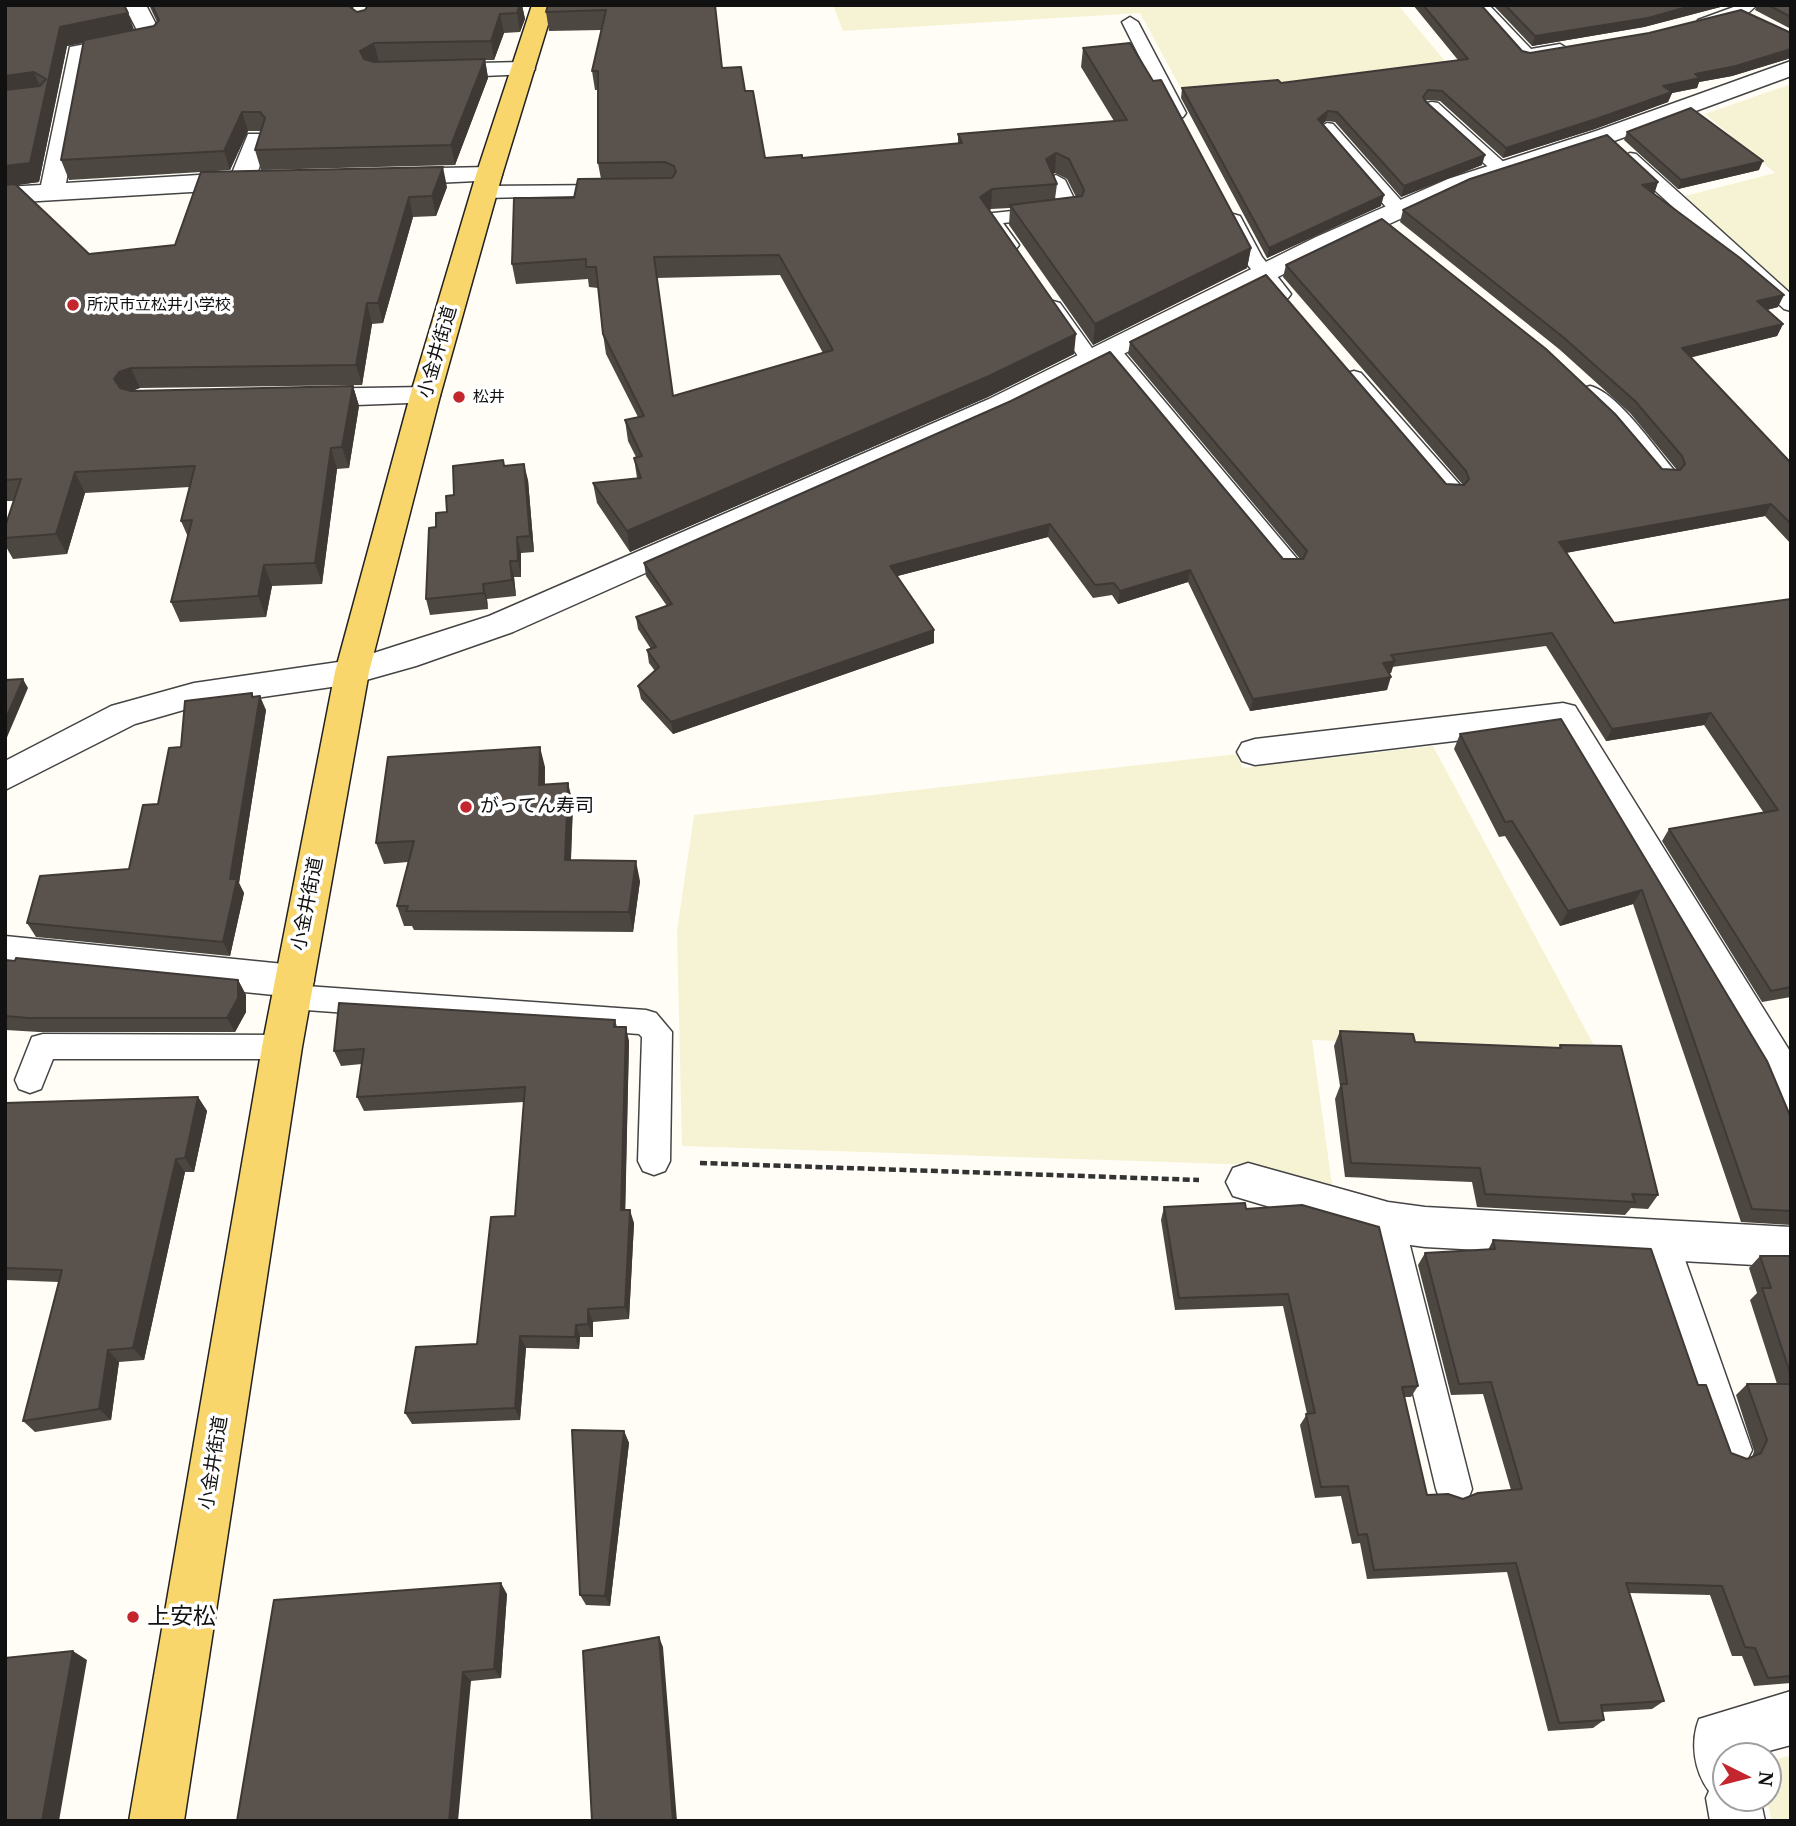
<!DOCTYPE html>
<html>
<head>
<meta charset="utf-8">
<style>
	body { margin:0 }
	#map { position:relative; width:1796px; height:1826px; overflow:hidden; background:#fffdf5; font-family:"Noto Serif",serif }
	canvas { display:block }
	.frame { position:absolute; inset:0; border:7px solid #111; pointer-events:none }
	.north { position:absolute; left:1712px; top:1742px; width:70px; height:70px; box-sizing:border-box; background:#fff; border:2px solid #a0a0a0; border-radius:50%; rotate:96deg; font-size:19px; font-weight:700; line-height:28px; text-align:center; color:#111 }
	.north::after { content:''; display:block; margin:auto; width:24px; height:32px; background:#c4262e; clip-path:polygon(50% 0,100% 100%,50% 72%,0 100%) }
</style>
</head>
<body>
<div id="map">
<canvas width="1796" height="1826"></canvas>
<div class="frame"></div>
<div class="north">N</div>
</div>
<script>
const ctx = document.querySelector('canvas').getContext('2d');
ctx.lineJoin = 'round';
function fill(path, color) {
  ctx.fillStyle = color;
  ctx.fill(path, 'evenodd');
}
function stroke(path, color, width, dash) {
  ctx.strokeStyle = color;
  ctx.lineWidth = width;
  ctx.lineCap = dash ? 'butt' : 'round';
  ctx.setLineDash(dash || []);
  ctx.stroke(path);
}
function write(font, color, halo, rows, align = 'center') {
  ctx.font = font + ' "Noto Serif","Noto Sans JP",serif';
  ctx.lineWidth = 7;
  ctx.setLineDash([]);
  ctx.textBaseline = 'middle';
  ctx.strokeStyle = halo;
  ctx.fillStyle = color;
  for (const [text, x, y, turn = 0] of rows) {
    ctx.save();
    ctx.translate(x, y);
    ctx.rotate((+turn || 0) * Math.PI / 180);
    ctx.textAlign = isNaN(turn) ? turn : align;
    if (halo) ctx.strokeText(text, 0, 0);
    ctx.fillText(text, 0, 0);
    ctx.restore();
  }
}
const farmland = new Path2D(`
	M 833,5 L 1398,5 L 1455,73 L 1184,94 L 1140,13 L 843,31 Z
	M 1791,84 L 1791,296 L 1685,196 L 1775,173 L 1705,114 Z
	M 1433,746 L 1597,1051 L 1312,1040 L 1332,1185 L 1258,1165 L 682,1146 L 677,931 L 694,815 L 1237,754 L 1243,768 Z
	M 1791,1755 L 1791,1821 L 1772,1821 L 1766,1798 L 1768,1776 L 1778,1759 Z`);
const path = new Path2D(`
	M 700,1163 L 1199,1180`);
const service = new Path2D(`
	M 1472,5 L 1489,5 L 1531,49 L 1560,44 L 1568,49 L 1560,54 L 1521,59 Z
	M 1739,5 L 1757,5 L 1746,15 L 1706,25 L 1698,20 Z
	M 1130,17 L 1138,22 L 1186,113 L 1183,117 L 1171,117 L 1168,113 L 1122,22 Z
	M 1432,102 L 1438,103 L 1508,166 L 1511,170 L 1508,174 L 1496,174 L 1426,111 L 1423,107 L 1426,103 Z
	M 1327,123 L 1333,124 L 1406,206 L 1408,210 L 1406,214 L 1392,214 L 1321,132 L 1318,128 Z
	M 1630,153 L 1636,154 L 1791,294 L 1791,311 L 1784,309 L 1624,162 L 1621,158 Z
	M 1056,175 L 1065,180 L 1080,211 L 1078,215 L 1003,223 L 1019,245 L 1016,249 L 1002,249 L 982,218 L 984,214 L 1059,206 L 1047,180 Z
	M 612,185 L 619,187 L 621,191 L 619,195 L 484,198 L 475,192 L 484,186 Z
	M 1233,214 L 1240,216 L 1262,257 L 1291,294 L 1288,298 L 1274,298 L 1243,259 L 1224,220 Z
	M 1053,301 L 1060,303 L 1097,355 L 1100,359 L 1097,363 L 1083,363 L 1043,307 Z
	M 1111,344 L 1118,346 L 1298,560 L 1302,565 L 1298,570 L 1282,570 L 1104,354 L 1101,350 L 1104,346 Z
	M 1354,371 L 1361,373 L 1460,485 L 1463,490 L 1460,495 L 1444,495 L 1347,381 L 1344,377 L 1347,373 Z
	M 1590,386 C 1617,392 1655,448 1674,470 L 1677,475 L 1674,480 L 1658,480 L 1612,425 L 1579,392 L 1583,388 Z
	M 292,985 L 646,1010 L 656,1013 L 672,1032 L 670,1161 L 665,1171 L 654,1175 L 643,1171 L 638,1161 L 642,1037 L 639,1034 L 292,1009 L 282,1005 L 277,997 L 282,989 Z
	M 43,1034 L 282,1035 L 293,1038 L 297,1047 L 293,1056 L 282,1059 L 53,1059 L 41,1089 L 30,1093 L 19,1089 L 15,1080 L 32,1037 Z
	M 1388,1208 L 1399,1212 L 1404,1222 L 1472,1489 L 1467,1502 L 1454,1507 L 1441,1502 L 1436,1489 L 1372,1222 L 1377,1212 Z
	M 1662,1225 L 1673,1230 L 1678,1240 L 1752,1450 L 1746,1462 L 1734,1467 L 1722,1462 L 1716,1450 L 1646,1240 L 1651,1230 Z`);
const minor = new Path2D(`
	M 124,5 L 146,5 L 163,38 L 160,43 L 89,57 L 66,183 L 232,173 L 248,134 L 266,134 L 269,139 L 257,174 L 264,180 L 260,185 L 242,189 L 5,203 L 5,187 L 41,185 L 70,47 L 139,34 Z
	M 1791,61 L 1791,76 L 1614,141 L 1466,189 L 1334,249 L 1009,411 L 513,632 L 416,666 L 352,684 L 194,707 L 135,724 L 5,790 L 5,761 L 111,706 L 194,683 L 352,660 L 489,616 L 989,399 L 1316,237 L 1448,179 L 1596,131 Z
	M 523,62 L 531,64 L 535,69 L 531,74 L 434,78 L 426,76 L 422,71 L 426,66 L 434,64 Z
	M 489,167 L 498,170 L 502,175 L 498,180 L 392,185 L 383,182 L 379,177 L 383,172 L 392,169 Z
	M 425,387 L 435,390 L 440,396 L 435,402 L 304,407 L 294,404 L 289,398 L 294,392 L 304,389 Z
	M 1563,703 L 1575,706 L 1791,1053 L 1791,1116 L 1776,1111 L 1759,1074 L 1554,729 L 1255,765 L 1242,761 L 1237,752 L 1242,743 L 1255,739 Z
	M 5,936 L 294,965 L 308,970 L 314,981 L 308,992 L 294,997 L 5,968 Z
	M 1248,1163 L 1388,1202 L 1425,1207 L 1791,1227 L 1791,1267 L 1425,1247 L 1388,1242 L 1233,1196 L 1226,1182 L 1233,1168 Z
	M 1791,1691 L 1791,1745 L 1750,1756 L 1726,1756 L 1726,1798 L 1760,1798 L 1765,1821 L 1710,1821 L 1706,1798 L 1709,1791 C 1694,1771 1690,1742 1699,1719 Z`);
const primary = new Path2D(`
	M 532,5 L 554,5 L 502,175 L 440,396 L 369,672 L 302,1047 L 184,1821 L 129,1821 L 262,1047 L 335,672 L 410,396 L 476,175 Z`);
const wall = new Path2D(`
	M 5,5 L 134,30 L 154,26 L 157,22 L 149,5 L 522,5 L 525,19 L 520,32 L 504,33 L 494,60 L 485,60 L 488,78 L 455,165 L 261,170 L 255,150 L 261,131 L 248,131 L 230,170 L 203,172 L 447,187 L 436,216 L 413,217 L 383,323 L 372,324 L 362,385 L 140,388 L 132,391 L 353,386 L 359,406 L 349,468 L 337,469 L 322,584 L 272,586 L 266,617 L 180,622 L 171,602 L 188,537 L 181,521 L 190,487 L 85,493 L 67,554 L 13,559 L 5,545 L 5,527 L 14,501 L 5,501 ZM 354,6 L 367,6 L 365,10 L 357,12 L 353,9 ZM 83,43 L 61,160 L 69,180 L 201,172 L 175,245 L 89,254 L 16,185 L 39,182 L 67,46 Z
	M 715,5 L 722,68 L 745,91 L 765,158 L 802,158 L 958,143 L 958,134 L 1114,121 L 1081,67 L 1083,48 L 1251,248 L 1247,268 L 1093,345 L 1009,225 L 1010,208 L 991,209 L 989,210 L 1074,354 L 988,397 L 630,552 L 597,503 L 593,483 L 637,478 L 634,458 L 636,457 L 628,441 L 625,420 L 638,417 L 606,354 L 603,334 L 598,288 L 589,287 L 588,279 L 516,284 L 512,264 L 574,198 L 601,179 L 598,163 L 598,90 L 595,90 L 592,71 L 601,30 L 549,31 L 546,12 ZM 1055,173 L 1067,179 L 1076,197 L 1055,199 L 1057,184 L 1052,174 ZM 780,275 L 823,353 L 673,396 L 656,278 Z
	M 1413,5 L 1481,5 L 1522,51 L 1530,53 L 1791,33 L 1791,58 L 1732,76 L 1699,82 L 1697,88 L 1672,93 L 1668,102 L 1595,129 L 1503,158 L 1440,101 L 1426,100 L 1482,165 L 1401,197 L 1335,122 L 1326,121 L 1322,124 L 1381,206 L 1267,258 L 1181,98 L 1182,88 L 1281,83 L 1458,60 Z
	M 1493,5 L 1728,5 L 1644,27 L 1532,46 Z
	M 1757,5 L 1791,5 L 1791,29 L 1755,10 Z
	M 1627,132 L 1759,170 L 1678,189 L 1624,140 Z
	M 1658,182 L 1654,194 L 1778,307 L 1767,310 L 1783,324 L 1777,336 L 1691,357 L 1791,463 L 1791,544 L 1765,516 L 1566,553 L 1614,623 L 1791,599 L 1791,997 L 1762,1002 L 1662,841 L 1669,829 L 1764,813 L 1704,725 L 1606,741 L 1546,646 L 1392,667 L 1391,673 L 1389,673 L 1387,690 L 1250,711 L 1188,582 L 1118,604 L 1112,595 L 1093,598 L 1048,537 L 897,576 L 934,643 L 673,734 L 641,699 L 638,686 L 655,671 L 649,663 L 647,650 L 651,649 L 638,629 L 636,617 L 667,606 L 646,576 L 644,563 L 1011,401 L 1283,559 L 1300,559 L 1128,354 L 1130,342 L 1446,484 L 1463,485 L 1283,277 L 1286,265 L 1662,469 L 1677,470 L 1630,413 L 1559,349 L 1400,222 L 1403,210 Z
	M 505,466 L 528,480 L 534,552 L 521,553 L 521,577 L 514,577 L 516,596 L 487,599 L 488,609 L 430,615 L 426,599 L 436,527 L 447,512 L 454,495 Z
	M 252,693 L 253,697 L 266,710 L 239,883 L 244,893 L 230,956 L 36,937 L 27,923 L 129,869 L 158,804 L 181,747 Z
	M 1561,719 L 1791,1118 L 1791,1225 L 1741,1222 L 1633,904 L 1560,926 L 1505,836 L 1499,837 L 1454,749 L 1460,734 Z
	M 545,767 L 545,785 L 573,803 L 571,860 L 640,881 L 633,932 L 414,930 L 412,926 L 404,926 L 397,906 L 408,862 L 384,864 L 376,843 Z
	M 5,960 L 238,980 L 246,995 L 246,1012 L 235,1032 L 39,1032 L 6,1030 L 5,1032 Z
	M 615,1020 L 617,1027 L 629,1041 L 625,1210 L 634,1223 L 629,1319 L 593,1322 L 593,1337 L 580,1337 L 579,1349 L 526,1348 L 520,1420 L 412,1424 L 405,1413 L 477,1344 L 515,1216 L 524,1102 L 364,1111 L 357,1097 L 362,1064 L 341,1066 L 334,1051 Z
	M 1340,1031 L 1415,1042 L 1559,1048 L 1560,1045 L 1658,1195 L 1648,1209 L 1631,1208 L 1625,1215 L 1477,1207 L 1472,1182 L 1345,1177 L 1335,1099 L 1340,1086 L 1334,1046 Z
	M 198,1097 L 207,1111 L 194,1172 L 185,1172 L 144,1360 L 119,1362 L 111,1420 L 35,1432 L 23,1421 L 59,1282 L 5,1280 L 5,1103 Z
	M 1164,1207 L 1246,1209 L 1418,1386 L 1411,1397 L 1404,1397 L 1427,1495 L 1463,1499 L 1511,1490 L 1483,1394 L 1451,1395 L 1418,1265 L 1425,1253 L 1488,1250 L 1493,1240 L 1698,1385 L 1731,1453 L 1747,1459 L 1752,1457 L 1754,1451 L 1736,1395 L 1747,1384 L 1777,1384 L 1750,1300 L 1757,1293 L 1749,1268 L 1760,1256 L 1791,1256 L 1791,1683 L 1754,1686 L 1742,1656 L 1732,1656 L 1710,1595 L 1629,1593 L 1664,1701 L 1652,1709 L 1602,1712 L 1604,1720 L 1593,1728 L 1548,1731 L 1507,1572 L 1367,1579 L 1360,1543 L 1352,1544 L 1341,1496 L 1315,1498 L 1300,1425 L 1307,1414 L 1283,1306 L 1175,1310 L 1161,1220 Z
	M 624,1431 L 629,1443 L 610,1606 L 586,1605 L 580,1595 Z
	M 507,1594 L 501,1678 L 471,1681 L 237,1821 Z`);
const shadedWall = new Path2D(`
	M 520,5 L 522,5 L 525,19 L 520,32 L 517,13 Z
	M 1694,5 L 1728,5 L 1644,27 L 1532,46 L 1535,36 Z
	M 128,13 L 135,32 L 67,46 L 39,182 L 5,187 L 5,166 L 30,163 L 60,27 Z
	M 500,14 L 504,33 L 494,60 L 491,41 Z
	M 374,43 L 379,62 L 365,70 L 360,51 Z
	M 1791,49 L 1791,58 L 1732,76 L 1699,82 L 1697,88 L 1672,93 L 1668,102 L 1595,129 L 1503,158 L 1506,148 L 1663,86 L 1695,74 Z
	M 485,59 L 488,78 L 455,165 L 451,145 Z
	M 34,72 L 42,91 L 5,96 L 5,76 Z
	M 1328,111 L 1326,121 L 1316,130 L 1318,119 Z
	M 242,112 L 248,131 L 230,170 L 224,151 Z
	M 1056,153 L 1055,173 L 1045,179 L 1046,159 Z
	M 1485,155 L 1482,165 L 1401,197 L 1404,186 Z
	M 1763,161 L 1759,170 L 1678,189 L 1681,180 Z
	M 443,167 L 447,187 L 436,216 L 432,196 Z
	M 1658,182 L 1654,194 L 1642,185 Z
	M 992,189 L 991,209 L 979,218 L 980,197 Z
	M 1384,195 L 1381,206 L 1267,258 L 1269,248 Z
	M 409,197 L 413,217 L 383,323 L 378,303 Z
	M 1251,248 L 1247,268 L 1093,345 L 1095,324 Z
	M 1784,295 L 1778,307 L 1751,314 L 1757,301 Z
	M 367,303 L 372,324 L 362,385 L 356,365 Z
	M 1783,324 L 1777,336 L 1677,361 L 1682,348 Z
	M 1076,334 L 1074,354 L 988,397 L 630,552 L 627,531 Z
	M 131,368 L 140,388 L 128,392 L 122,400 L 114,379 L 119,372 Z
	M 353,386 L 359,406 L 349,468 L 342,447 Z
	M 331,448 L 337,469 L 322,584 L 315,563 Z
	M 524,464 L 528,480 L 534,552 L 530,536 Z
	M 75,472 L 85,493 L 67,554 L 56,534 Z
	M 1771,504 L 1765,516 L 1554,555 L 1559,542 Z
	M 1050,524 L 1048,537 L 890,578 L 890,566 Z
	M 517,537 L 521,553 L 521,577 L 518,561 Z
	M 510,561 L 514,577 L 516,596 L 512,580 Z
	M 264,565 L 272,586 L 266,617 L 258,596 Z
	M 1190,570 L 1188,582 L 1118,604 L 1120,591 Z
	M 483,584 L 487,599 L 488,609 L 484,593 Z
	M 934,630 L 934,643 L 673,734 L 671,722 Z
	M 1395,661 L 1391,673 L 1379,675 L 1383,663 Z
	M 1391,677 L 1387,690 L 1250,711 L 1253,699 Z
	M 23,679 L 28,688 L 5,742 L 5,721 Z
	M 252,693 L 258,707 L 260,696 L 266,710 L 239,883 L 244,893 L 230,956 L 223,942 Z
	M 1711,713 L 1704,725 L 1606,741 L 1612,729 Z
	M 540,747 L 545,767 L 544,805 L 539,785 Z
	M 568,783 L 573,803 L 570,880 L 565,860 Z
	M 636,861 L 640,881 L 633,932 L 629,912 Z
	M 1642,890 L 1633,904 L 1560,926 L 1568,911 Z
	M 238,980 L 246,995 L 246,1012 L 235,1032 L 227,1018 Z
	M 626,1027 L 629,1041 L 625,1223 L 621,1210 Z
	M 198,1097 L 207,1111 L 194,1172 L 185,1158 Z
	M 176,1159 L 185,1172 L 144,1360 L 133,1348 Z
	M 630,1210 L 634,1223 L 629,1319 L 625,1307 Z
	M 588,1309 L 593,1322 L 593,1337 L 588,1324 Z
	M 576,1325 L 580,1337 L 579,1349 L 575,1337 Z
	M 520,1336 L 526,1348 L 520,1420 L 515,1408 Z
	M 108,1350 L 119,1362 L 111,1420 L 99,1409 Z
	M 624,1431 L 629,1443 L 610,1606 L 605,1596 Z
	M 501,1583 L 507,1594 L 501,1678 L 494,1669 Z
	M 659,1637 L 663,1647 L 677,1821 L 673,1821 Z
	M 73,1651 L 87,1660 L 59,1821 L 42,1821 Z
	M 463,1672 L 471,1681 L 458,1821 L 449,1821 Z`);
const building = new Path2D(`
	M 5,5 L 124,5 L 128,13 L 60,27 L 30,163 L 5,166 L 5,90 L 40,86 L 46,79 L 34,72 L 5,76 Z
	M 152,5 L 347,5 L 357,12 L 365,10 L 368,5 L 520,5 L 517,13 L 500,14 L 491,41 L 374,43 L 360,51 L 364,59 L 374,62 L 485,59 L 451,145 L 255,150 L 265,118 L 260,112 L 242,112 L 224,151 L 61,160 L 84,40 L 154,26 L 159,20 Z
	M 548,5 L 715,5 L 722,68 L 741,67 L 745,91 L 753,91 L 765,158 L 802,155 L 802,158 L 962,143 L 958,134 L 1127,120 L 1083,48 L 1130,43 L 1153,81 L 1161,80 L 1251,248 L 1095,324 L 1010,205 L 1082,196 L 1084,190 L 1069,159 L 1056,153 L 1046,159 L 1057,184 L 992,189 L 980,197 L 1076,334 L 989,376 L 627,531 L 593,483 L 641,478 L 634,458 L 642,456 L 625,420 L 644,416 L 603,334 L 596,267 L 586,267 L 586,259 L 512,264 L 514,198 L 574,198 L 578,179 L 672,178 L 676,172 L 674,166 L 665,162 L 598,163 L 598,71 L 592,71 L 606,10 L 546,12 ZM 779,255 L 833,350 L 673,396 L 654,257 Z
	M 1423,5 L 1481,5 L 1522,51 L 1530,53 L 1649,33 L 1741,10 L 1791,33 L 1791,49 L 1736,66 L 1695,74 L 1700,78 L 1663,86 L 1672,92 L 1599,118 L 1506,148 L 1442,91 L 1428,90 L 1423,97 L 1426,102 L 1485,155 L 1404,186 L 1337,112 L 1328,111 L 1318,119 L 1384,195 L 1269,248 L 1182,88 L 1278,80 L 1281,83 L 1468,59 Z
	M 1505,5 L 1694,5 L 1648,18 L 1535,36 Z
	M 1768,5 L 1791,5 L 1791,17 Z
	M 1691,108 L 1763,161 L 1681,180 L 1627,132 Z
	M 1607,135 L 1658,182 L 1642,185 L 1740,258 L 1784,295 L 1757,301 L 1783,324 L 1682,348 L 1791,463 L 1791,524 L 1771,504 L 1559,542 L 1614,623 L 1791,599 L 1791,987 L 1771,991 L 1669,829 L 1778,810 L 1711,713 L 1612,729 L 1552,633 L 1391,655 L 1395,661 L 1383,663 L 1391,677 L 1253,699 L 1190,570 L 1120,591 L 1114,583 L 1095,585 L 1050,524 L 890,566 L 934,630 L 671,722 L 638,686 L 659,667 L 647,650 L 656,647 L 636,617 L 672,604 L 644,563 L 1011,401 L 1110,352 L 1283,559 L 1303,559 L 1307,551 L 1130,342 L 1266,275 L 1446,484 L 1464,485 L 1469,479 L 1466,471 L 1286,265 L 1382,219 L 1546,349 L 1615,414 L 1662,469 L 1680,470 L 1685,464 L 1682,456 L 1635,401 L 1563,337 L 1403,210 L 1470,179 Z
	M 443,167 L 432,196 L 409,197 L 378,303 L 367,303 L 356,365 L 131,368 L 119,372 L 114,379 L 120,388 L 131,391 L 353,386 L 342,447 L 331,448 L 315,563 L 264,565 L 258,596 L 171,602 L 192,520 L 181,521 L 195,466 L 75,472 L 56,534 L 5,538 L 5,527 L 21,479 L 5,480 L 5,185 L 15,184 L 89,254 L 175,245 L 201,172 Z
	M 503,460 L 504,466 L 524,464 L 530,536 L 517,537 L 518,561 L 510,561 L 512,580 L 483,584 L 484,593 L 426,599 L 429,528 L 436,527 L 436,513 L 447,512 L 446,496 L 454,495 L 453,466 Z
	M 23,679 L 5,721 L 5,680 Z
	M 252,693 L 252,697 L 260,696 L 230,879 L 237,879 L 223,942 L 27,923 L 40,876 L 129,869 L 143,805 L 158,804 L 169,748 L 181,747 L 185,701 Z
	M 1561,719 L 1767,1061 L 1791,1118 L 1791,1211 L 1752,1209 L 1642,890 L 1568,911 L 1512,821 L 1505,822 L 1460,734 Z
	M 540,747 L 539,785 L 568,783 L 565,860 L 636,861 L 629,912 L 406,911 L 408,906 L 397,906 L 414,841 L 376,843 L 388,757 Z
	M 16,958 L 238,980 L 238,998 L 227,1018 L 28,1018 L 5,1016 L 5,960 L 15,961 Z
	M 339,1003 L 615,1020 L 614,1027 L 626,1027 L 621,1210 L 630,1210 L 625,1307 L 588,1309 L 588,1324 L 576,1325 L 575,1337 L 520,1336 L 515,1408 L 405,1413 L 416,1347 L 477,1344 L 491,1217 L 515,1216 L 525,1087 L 357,1097 L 364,1049 L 334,1051 Z
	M 1340,1031 L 1413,1034 L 1415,1042 L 1561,1048 L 1560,1045 L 1621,1046 L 1658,1195 L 1632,1194 L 1635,1202 L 1485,1194 L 1480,1168 L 1351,1163 L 1341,1084 L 1347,1084 Z
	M 198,1097 L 185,1158 L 176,1159 L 133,1348 L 108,1350 L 99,1409 L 23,1421 L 62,1270 L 5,1268 L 5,1103 Z
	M 1245,1203 L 1246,1209 L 1302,1205 L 1379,1227 L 1418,1386 L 1402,1387 L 1427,1495 L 1448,1494 L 1463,1499 L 1478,1493 L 1522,1489 L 1491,1382 L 1459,1384 L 1425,1253 L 1495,1249 L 1493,1240 L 1651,1249 L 1698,1385 L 1706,1385 L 1731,1453 L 1747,1459 L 1761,1453 L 1767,1440 L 1747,1384 L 1791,1384 L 1791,1676 L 1768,1678 L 1755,1648 L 1745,1647 L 1722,1586 L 1626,1583 L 1664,1701 L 1601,1705 L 1604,1720 L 1559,1723 L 1516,1563 L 1374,1570 L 1367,1534 L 1358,1535 L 1348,1486 L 1321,1487 L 1306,1414 L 1315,1413 L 1288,1294 L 1179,1298 L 1164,1207 Z
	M 1760,1256 L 1791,1256 L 1791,1376 L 1762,1288 L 1771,1288 Z
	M 572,1430 L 624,1431 L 605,1596 L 580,1595 Z
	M 501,1583 L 494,1669 L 463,1672 L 449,1821 L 237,1821 L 274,1600 Z
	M 659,1637 L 673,1821 L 592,1821 L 583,1651 Z
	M 73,1651 L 42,1821 L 5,1821 L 5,1658 Z`);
const markers = [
	[73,305,7,"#c4262e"],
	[459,397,7,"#c4262e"],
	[466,807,7,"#c4262e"],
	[133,1617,7,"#c4262e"]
];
const farPoinames = [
	["所沢市立松井小学校",87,305],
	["松井",473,397]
];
const streetNames = [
	["小金井街道",438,352,-74],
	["小金井街道",308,904,-79],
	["小金井街道",214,1463,-81]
];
const poiNames = [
	["がってん寿司",480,807]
];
const nearPoinames = [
	["上安松",147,1617]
];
fill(farmland, '#f6f3d4');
stroke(service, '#444', 3);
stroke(minor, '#444', 3);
stroke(primary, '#222', 3);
stroke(path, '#333', 4.5, [7, 3.5]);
fill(service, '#fff');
fill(minor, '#fff');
fill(primary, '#f9d66b');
fill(wall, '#4d4742');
fill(shadedWall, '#3f3936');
fill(building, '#5a524d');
stroke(building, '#3f3936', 2);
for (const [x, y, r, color] of markers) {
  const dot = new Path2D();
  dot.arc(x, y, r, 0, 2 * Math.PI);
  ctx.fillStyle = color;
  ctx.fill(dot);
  stroke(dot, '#fff', 2.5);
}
write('16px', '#111', '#fff', farPoinames, 'left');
write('19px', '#111', '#fff', streetNames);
write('19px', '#111', '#fff', poiNames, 'left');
write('23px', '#111', '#fff', nearPoinames, 'left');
</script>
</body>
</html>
